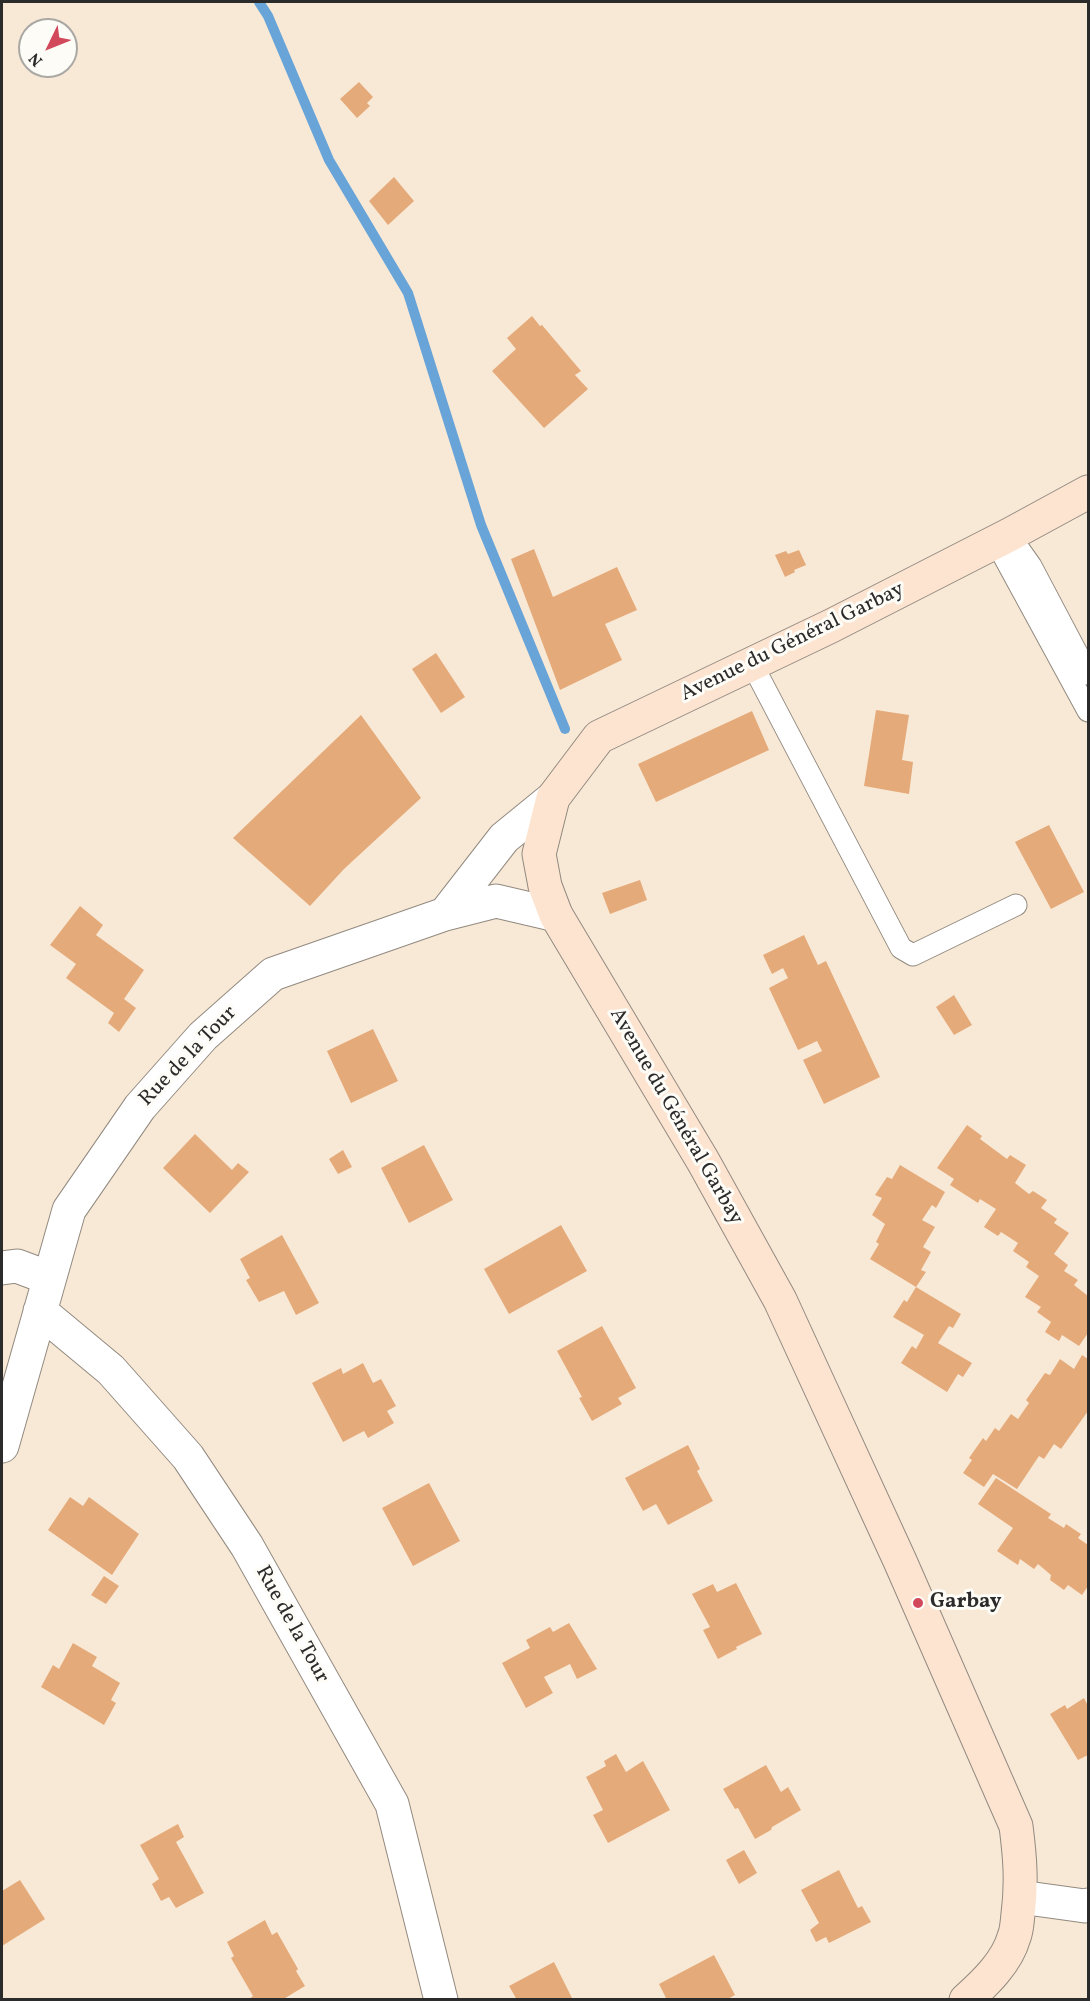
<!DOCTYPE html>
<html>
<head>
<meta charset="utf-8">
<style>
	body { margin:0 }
	#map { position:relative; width:1090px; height:2001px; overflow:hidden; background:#f8e9d6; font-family:Vollkorn,serif }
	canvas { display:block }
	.frame { position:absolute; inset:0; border:3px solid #2b2b2b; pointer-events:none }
	.north { position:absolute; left:18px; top:18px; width:60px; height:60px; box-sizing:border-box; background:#fdfcf7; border:2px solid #a9a8a5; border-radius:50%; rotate:227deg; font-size:16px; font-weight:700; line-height:24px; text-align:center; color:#2b2b2b }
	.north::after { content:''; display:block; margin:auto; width:21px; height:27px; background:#d1495b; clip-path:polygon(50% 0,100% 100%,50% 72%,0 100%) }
</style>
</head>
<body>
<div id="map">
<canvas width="1090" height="2001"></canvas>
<div class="frame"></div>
<div class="north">N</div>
</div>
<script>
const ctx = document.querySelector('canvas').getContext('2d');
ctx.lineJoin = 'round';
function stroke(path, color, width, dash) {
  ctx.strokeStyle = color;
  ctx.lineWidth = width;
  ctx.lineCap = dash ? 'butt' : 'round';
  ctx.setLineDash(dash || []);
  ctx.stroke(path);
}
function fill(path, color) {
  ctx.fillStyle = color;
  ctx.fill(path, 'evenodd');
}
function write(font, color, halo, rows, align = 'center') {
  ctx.font = font + ' Vollkorn,serif';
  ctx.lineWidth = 6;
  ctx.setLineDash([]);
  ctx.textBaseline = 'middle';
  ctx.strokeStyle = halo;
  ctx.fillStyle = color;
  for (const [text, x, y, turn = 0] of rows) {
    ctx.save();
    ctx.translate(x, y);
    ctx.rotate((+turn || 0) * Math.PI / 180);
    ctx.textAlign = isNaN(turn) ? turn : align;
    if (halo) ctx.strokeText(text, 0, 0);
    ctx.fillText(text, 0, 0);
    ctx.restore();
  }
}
const stream = new Path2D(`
	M 259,2 L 268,16 L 329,160 L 408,293 L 481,525 L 565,729`);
const building = new Path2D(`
	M 359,82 L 373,97 L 367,103 L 370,106 L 357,118 L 340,99 Z
	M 394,177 L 414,201 L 388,225 L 369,201 Z
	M 532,316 L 540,326 L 542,325 L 581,371 L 575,375 L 588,389 L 544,428 L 492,371 L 516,349 L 507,338 Z
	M 534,549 L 553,597 L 617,567 L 637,610 L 605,624 L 622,660 L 560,690 L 511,559 Z
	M 799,550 L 806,565 L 794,570 L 795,572 L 785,577 L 775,555 L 786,551 L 788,554 Z
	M 436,653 L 465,697 L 441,713 L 412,669 Z
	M 876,710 L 909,715 L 902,760 L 913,762 L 909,794 L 864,786 Z
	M 752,711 L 769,750 L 656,802 L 638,764 Z
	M 361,715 L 421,798 L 344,869 L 310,906 L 233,838 Z
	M 1049,825 L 1084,892 L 1051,909 L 1015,842 Z
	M 640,880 L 647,900 L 610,914 L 602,893 Z
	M 80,906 L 103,925 L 96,935 L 144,970 L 124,999 L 136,1008 L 119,1032 L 108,1023 L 114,1013 L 66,978 L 76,964 L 50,945 Z
	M 804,935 L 818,965 L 826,961 L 880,1077 L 824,1104 L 803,1060 L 822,1051 L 817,1041 L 798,1050 L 769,988 L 788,978 L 783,968 L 772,974 L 763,955 Z
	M 954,995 L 972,1025 L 954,1035 L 936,1007 Z
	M 373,1029 L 398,1081 L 351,1103 L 327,1051 Z
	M 967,1125 L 982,1136 L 980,1139 L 1007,1159 L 1010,1155 L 1026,1165 L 1015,1183 L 1029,1194 L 1033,1191 L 1047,1200 L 1041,1208 L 1057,1219 L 1054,1223 L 1069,1233 L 1054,1254 L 1068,1265 L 1064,1271 L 1078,1280 L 1074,1285 L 1088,1296 L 1088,1333 L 1079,1346 L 1062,1335 L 1059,1341 L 1045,1332 L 1051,1322 L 1037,1312 L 1041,1307 L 1025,1297 L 1039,1276 L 1026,1267 L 1029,1262 L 1013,1251 L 1018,1243 L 1001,1232 L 998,1236 L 984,1227 L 996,1209 L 980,1199 L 978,1203 L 950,1185 L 954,1179 L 937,1168 Z
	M 195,1134 L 232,1170 L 238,1163 L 249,1172 L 210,1213 L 163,1168 Z
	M 424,1145 L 453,1200 L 409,1223 L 381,1168 Z
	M 343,1150 L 352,1167 L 338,1174 L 329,1159 Z
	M 900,1165 L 945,1192 L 936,1208 L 932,1205 L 922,1220 L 935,1227 L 923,1247 L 931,1252 L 921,1270 L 926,1272 L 916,1287 L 961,1314 L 953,1328 L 949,1326 L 938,1343 L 972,1363 L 963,1377 L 958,1374 L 947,1392 L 901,1363 L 912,1346 L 916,1349 L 924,1335 L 893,1317 L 904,1300 L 907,1302 L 916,1287 L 870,1259 L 879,1244 L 876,1242 L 885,1224 L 872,1215 L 882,1198 L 875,1195 L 887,1177 L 892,1179 Z
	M 561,1225 L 587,1271 L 509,1314 L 484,1269 Z
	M 282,1235 L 319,1303 L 296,1315 L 284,1291 L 259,1302 L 246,1280 L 250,1278 L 240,1259 Z
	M 602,1326 L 636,1388 L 618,1398 L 622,1404 L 592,1421 L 579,1398 L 582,1397 L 557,1351 Z
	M 1082,1355 L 1088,1359 L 1088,1411 L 1061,1449 L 1054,1444 L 1044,1459 L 1039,1456 L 1017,1489 L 993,1474 L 984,1487 L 963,1473 L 972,1460 L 969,1458 L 983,1438 L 986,1441 L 995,1428 L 999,1431 L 1011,1414 L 1018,1419 L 1029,1403 L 1026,1400 L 1045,1373 L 1050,1375 L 1060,1359 L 1074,1369 Z
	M 363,1363 L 373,1383 L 381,1379 L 396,1406 L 387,1411 L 394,1423 L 368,1438 L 364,1431 L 343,1442 L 312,1383 L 341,1368 L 343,1374 Z
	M 688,1445 L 700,1469 L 697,1471 L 713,1501 L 668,1525 L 656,1504 L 643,1511 L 625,1478 Z
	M 996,1478 L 1051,1514 L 1048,1518 L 1064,1528 L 1066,1524 L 1081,1534 L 1078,1538 L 1088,1545 L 1088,1586 L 1082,1595 L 1068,1585 L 1064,1590 L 1050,1580 L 1051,1575 L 1038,1564 L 1034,1569 L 1020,1559 L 1018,1565 L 997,1551 L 1013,1528 L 978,1504 Z
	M 429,1483 L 460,1541 L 413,1566 L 382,1508 Z
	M 70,1497 L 83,1506 L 89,1497 L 139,1534 L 112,1575 L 48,1530 Z
	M 104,1576 L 119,1586 L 106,1604 L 91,1595 Z
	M 736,1583 L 762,1634 L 736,1647 L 737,1649 L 718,1659 L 703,1630 L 710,1627 L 692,1594 L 713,1584 L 717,1592 Z
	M 569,1623 L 597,1669 L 577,1679 L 570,1664 L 544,1677 L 553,1693 L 526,1708 L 502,1663 L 530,1648 L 526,1640 L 550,1627 L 553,1632 Z
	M 73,1643 L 97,1657 L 92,1666 L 120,1683 L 111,1700 L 116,1703 L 104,1725 L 41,1687 L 53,1665 L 59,1669 Z
	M 1084,1698 L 1088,1706 L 1088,1755 L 1078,1760 L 1050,1714 L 1065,1705 L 1067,1709 Z
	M 616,1754 L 626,1772 L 643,1761 L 670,1810 L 608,1843 L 593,1815 L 603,1810 L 586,1777 L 606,1766 L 604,1761 Z
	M 766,1765 L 781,1792 L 788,1787 L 801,1810 L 772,1827 L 771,1830 L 755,1839 L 738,1808 L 735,1809 L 723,1789 Z
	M 178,1824 L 184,1837 L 176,1842 L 204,1893 L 176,1908 L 169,1897 L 161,1901 L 152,1884 L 159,1879 L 140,1845 Z
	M 744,1850 L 757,1873 L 739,1884 L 726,1860 Z
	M 839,1870 L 858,1908 L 862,1906 L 871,1922 L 829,1943 L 826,1937 L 816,1942 L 810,1930 L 819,1923 L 801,1890 Z
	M 20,1880 L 45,1919 L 2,1946 L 2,1891 Z
	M 265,1920 L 272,1935 L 277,1932 L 298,1969 L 296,1971 L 305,1986 L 282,2000 L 248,2000 L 253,1996 L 231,1958 L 234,1956 L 227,1942 Z
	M 714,1955 L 735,1995 L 726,2000 L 667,2000 L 659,1984 Z
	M 554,1962 L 573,2000 L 517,2000 L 509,1986 Z`);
const lane = new Path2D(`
	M 1009,535 L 1031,566 L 1088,674
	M 996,542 L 1088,711
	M 752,664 L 901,948 L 913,955 L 1016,905`);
const street = new Path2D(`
	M 445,914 L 504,838 L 553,798
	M 2,1268 L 17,1266 L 49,1278
	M 40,1311 L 111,1370 L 188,1457 L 247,1546 L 392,1804 L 441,2000
	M 2,1446 L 69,1210 L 140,1107 L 203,1036 L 273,974 L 445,914 L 496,901 L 556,915
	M 1020,1897 L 1085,1906 L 1088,1905`);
const secondary = new Path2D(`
	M 966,2000 C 985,1983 1007,1962 1014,1937 C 1017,1930 1017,1922 1018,1914 C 1022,1883 1020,1857 1016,1826 L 900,1561 L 780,1300 L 703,1161 L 556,915 L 545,886 L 539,854 L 553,798 L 599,737 L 831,626 L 1009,535 L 1088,492`);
const markers = [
	[918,1603,6,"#d1495b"]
];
const streetNames = [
	["Avenue du Général Garbay",793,643,-26],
	["Rue de la Tour",189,1057,-46],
	["Avenue du Général Garbay",675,1117,60],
	["Rue de la Tour",291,1625,61]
];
const poiNames = [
	["Garbay",930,1603]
];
stroke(stream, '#68a4d8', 10);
fill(building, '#e5aa7a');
stroke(lane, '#928a80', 23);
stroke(street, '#928a80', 35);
stroke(secondary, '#928a80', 35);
stroke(lane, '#fff', 21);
stroke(street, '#fff', 33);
stroke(secondary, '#fde4d0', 33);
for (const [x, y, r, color] of markers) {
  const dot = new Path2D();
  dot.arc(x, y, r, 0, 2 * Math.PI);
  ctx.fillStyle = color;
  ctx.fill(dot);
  stroke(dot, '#fdfcf7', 2);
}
write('21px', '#2b2b2b', '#fdfcf7', streetNames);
write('bold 21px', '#2b2b2b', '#fdfcf7', poiNames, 'left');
</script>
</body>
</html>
